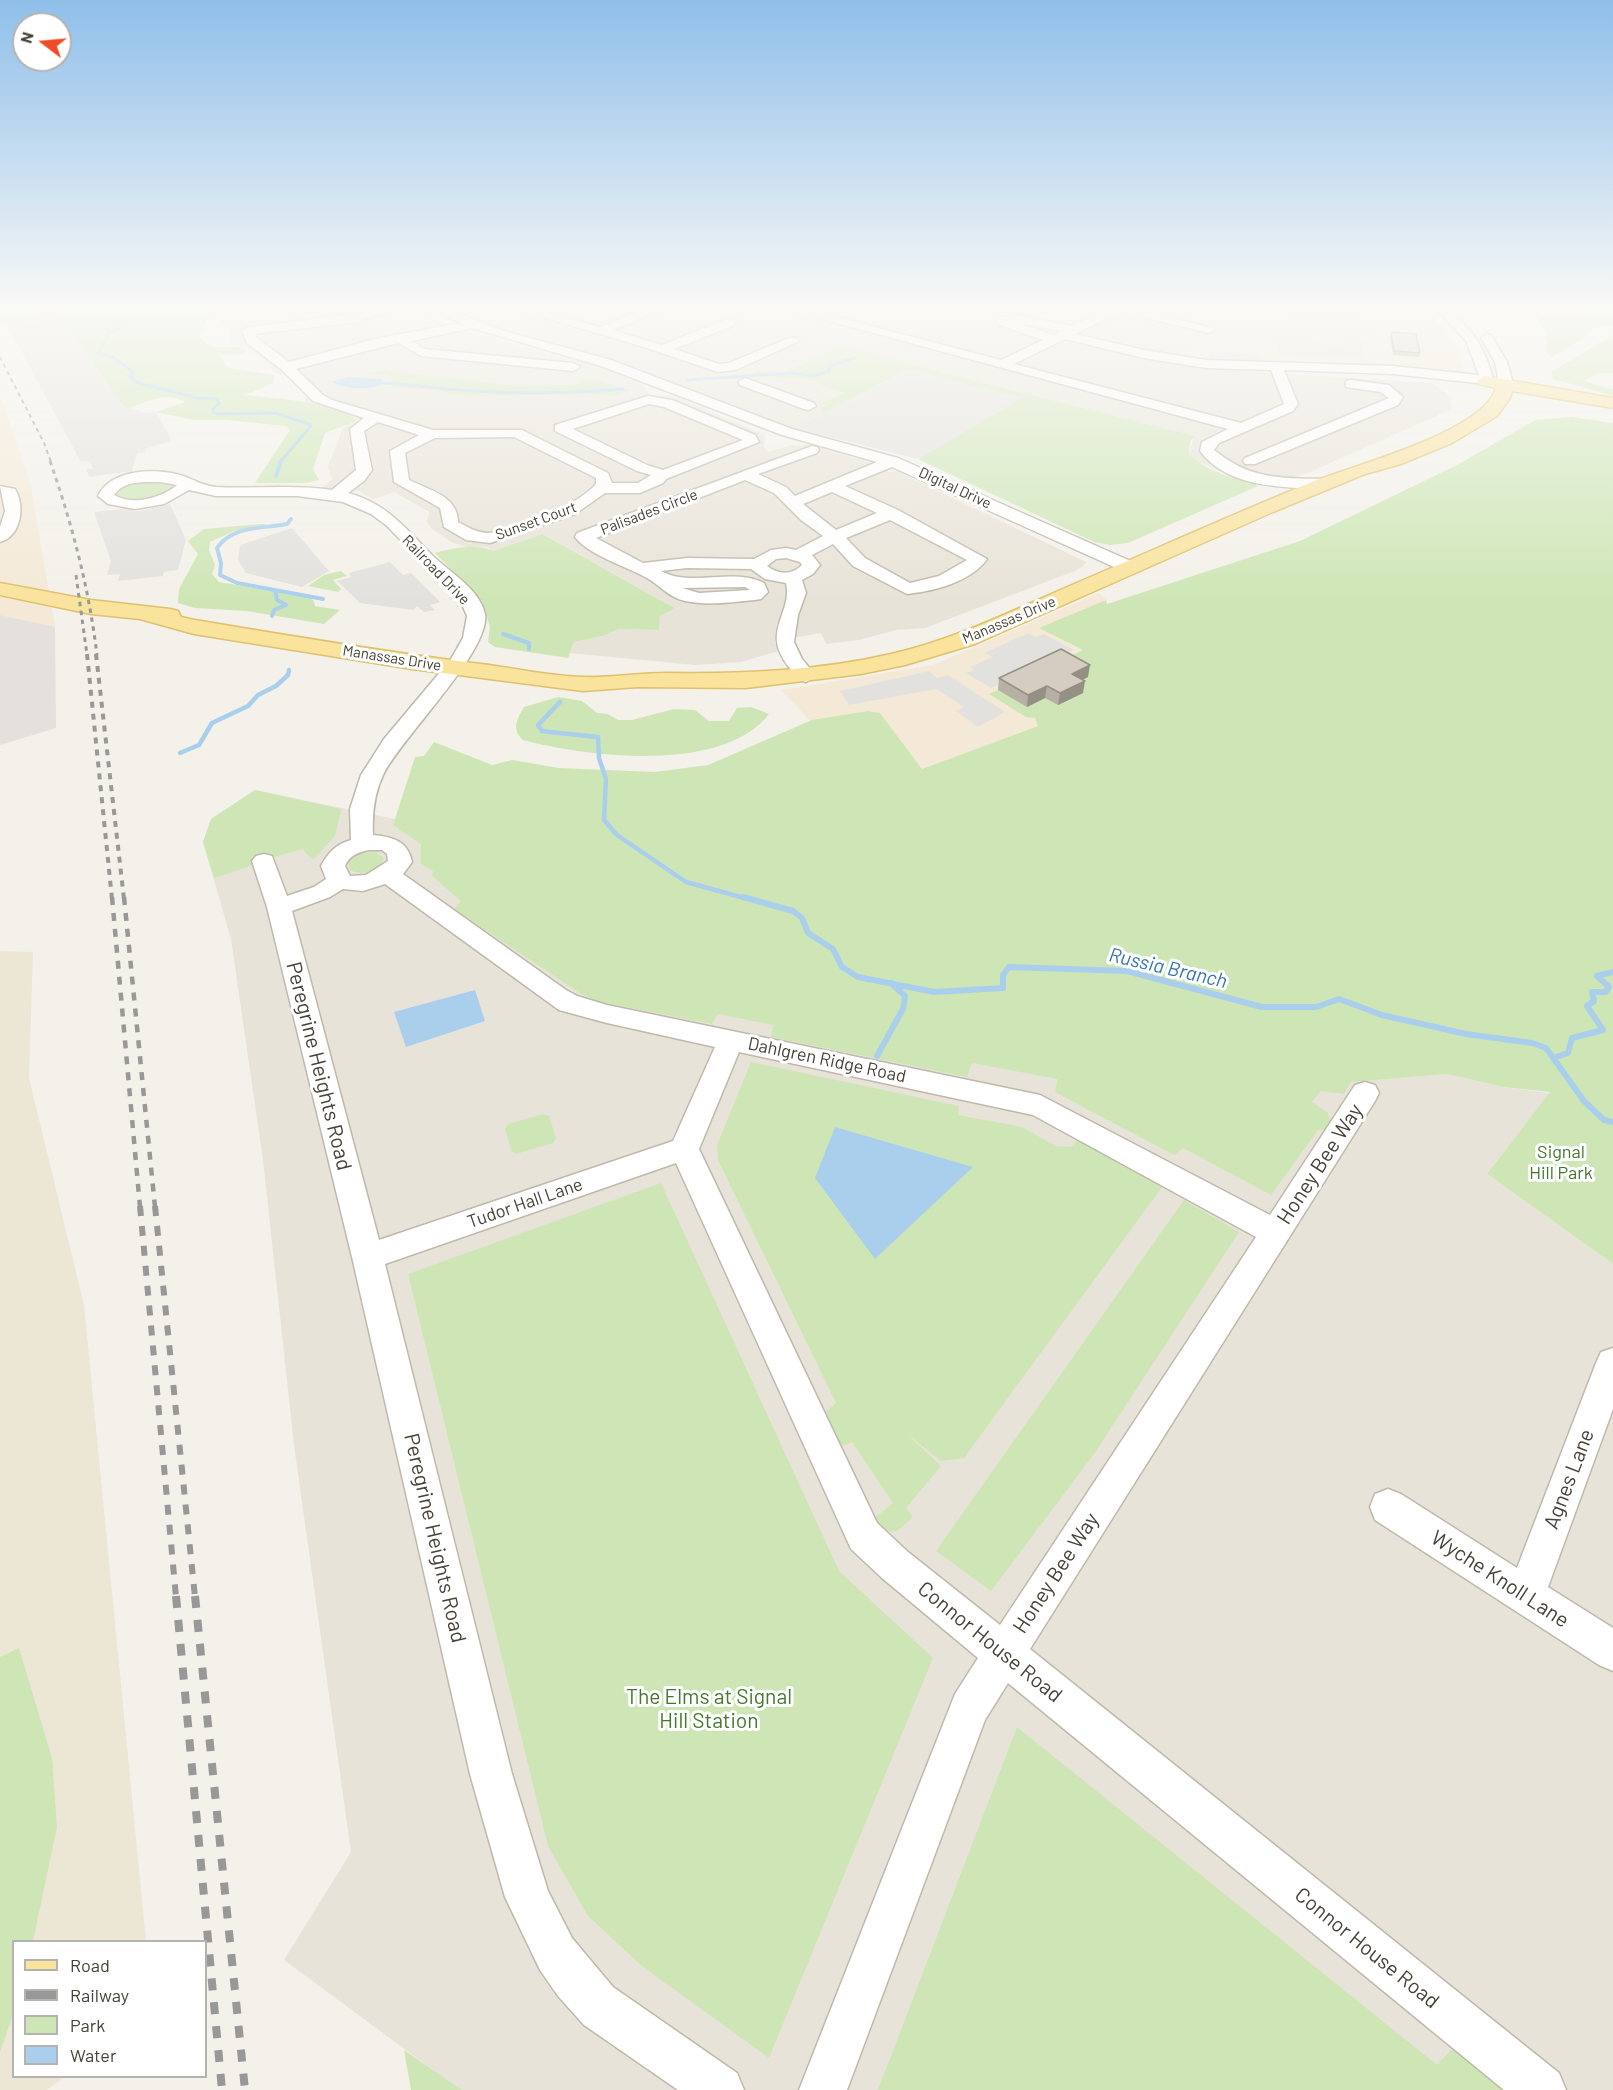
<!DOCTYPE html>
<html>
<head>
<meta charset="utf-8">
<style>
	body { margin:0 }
	#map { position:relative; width:1613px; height:2090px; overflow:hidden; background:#f4f1ea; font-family:Barlow,sans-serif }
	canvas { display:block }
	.legend { position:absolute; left:12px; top:1940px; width:195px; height:138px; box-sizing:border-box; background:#fff; border:2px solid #b5b3af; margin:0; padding:8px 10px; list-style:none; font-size:18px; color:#474238 }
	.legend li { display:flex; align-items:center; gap:12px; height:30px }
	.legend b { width:30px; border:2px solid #b5b3af }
	.north { position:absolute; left:12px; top:12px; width:60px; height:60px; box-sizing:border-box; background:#fff; border:2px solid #b5b3af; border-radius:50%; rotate:286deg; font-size:16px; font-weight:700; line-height:24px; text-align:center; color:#474238 }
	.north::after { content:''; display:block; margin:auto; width:21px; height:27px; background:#ef4c25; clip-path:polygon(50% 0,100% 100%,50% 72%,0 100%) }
</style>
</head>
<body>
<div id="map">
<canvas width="1613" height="2090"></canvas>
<ul class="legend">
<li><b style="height:8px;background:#f9e39d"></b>Road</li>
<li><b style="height:8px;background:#989898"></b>Railway</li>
<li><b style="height:16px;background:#cee6b5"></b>Park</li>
<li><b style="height:16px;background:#a9cfed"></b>Water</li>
</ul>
<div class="north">N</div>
</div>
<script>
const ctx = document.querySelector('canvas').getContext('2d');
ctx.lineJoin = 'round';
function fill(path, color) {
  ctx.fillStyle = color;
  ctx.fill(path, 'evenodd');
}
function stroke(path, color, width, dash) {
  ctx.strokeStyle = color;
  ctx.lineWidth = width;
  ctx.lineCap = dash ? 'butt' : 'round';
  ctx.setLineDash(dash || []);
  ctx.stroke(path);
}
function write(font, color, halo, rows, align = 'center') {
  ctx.font = font + ' Barlow,sans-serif';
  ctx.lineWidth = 6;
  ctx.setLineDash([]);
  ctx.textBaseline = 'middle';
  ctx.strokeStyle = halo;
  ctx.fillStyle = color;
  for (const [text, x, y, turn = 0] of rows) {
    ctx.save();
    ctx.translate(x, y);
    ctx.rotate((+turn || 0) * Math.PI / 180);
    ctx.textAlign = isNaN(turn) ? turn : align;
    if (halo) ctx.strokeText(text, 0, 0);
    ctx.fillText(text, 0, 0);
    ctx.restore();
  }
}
const residential = new Path2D(`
	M 203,309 L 328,309 L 333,313 L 416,309 L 463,331 L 598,366 L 640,383 L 650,395 L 674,396 L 765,435 L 764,448 L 769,452 L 791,445 L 810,445 L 868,462 L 889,472 L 897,471 L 1086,562 L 1084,566 L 1075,571 L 925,628 L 896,630 L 859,640 L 826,644 L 821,633 L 775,641 L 779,651 L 741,662 L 695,665 L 570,653 L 574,642 L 603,636 L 619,629 L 658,630 L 660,616 L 674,608 L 544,534 L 493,551 L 486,547 L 470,548 L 453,543 L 431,528 L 427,523 L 429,512 L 394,492 L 374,499 L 359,491 L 323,488 L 332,479 L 328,466 L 343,428 L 357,421 L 320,405 L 307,404 L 305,402 L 306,395 L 289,376 L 277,373 L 264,362 L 265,360 L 242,345 L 231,345 L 230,330 Z
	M 451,309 L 1427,309 L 1448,333 L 1244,318 L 1176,356 L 1159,362 L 1209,369 L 1432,383 L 1451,397 L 1450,410 L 1310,472 L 1258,486 L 1248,479 L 1235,478 L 1195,460 L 1189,454 L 1194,436 L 916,366 L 794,428 L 618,361 L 498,328 Z
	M 255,790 L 453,831 L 728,928 L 776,932 L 816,943 L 829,954 L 817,971 L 839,1002 L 875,1004 L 905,1015 L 1307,1085 L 1447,1074 L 1503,1087 L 1550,1093 L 1487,1174 L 1613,1264 L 1613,2090 L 460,2090 L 284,1960 L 351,1852 L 294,1445 L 263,1160 L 231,939 L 203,842 L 211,819 Z`);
const commercial = new Path2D(`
	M 1244,318 L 1448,333 L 1459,350 L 1464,374 L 1207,361 L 1176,356 Z
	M 0,395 L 31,487 L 55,627 L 0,615 Z
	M 1099,593 L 1106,600 L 1107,646 L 1087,700 L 1036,719 L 1038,726 L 922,769 L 882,716 L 816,728 L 782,690 L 933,665 Z`);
const industrial = new Path2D(`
	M 916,366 L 1029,395 L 918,459 L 794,428 Z
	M 0,615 L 55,627 L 56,728 L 0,745 Z`);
const education = new Path2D(`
	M 0,951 L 33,952 L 29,1078 L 84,1305 L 146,1941 L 14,1942 L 14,2076 L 64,2077 L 47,2090 L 0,2090 Z`);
const green = new Path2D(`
	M 0,309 L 203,309 L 210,315 L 198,336 L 211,347 L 240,347 L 246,351 L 241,354 L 220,355 L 228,368 L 274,375 L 273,383 L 245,395 C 274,398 337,402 357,421 L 325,433 L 313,469 L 319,480 L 306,483 L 255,483 L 290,430 L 286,426 L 226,420 L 193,420 L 156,412 L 185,402 C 167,391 146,401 128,409 L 123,406 L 61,318 L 56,316 L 0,325 Z
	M 1560,309 L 1613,309 L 1613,326 L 1594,327 L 1583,339 L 1552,357 L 1547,353 L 1547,336 L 1537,318 C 1556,312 1577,321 1593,313 Z
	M 1613,335 L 1613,373 L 1598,373 L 1584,381 L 1613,389 L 1613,396 L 1553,379 L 1551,372 Z
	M 841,347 L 1195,436 L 1190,442 L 1189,454 C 1200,465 1220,475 1236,478 C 1246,480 1249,480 1258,486 L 1128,543 L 1110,545 L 1094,542 L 918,459 L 1022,398 L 909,369 L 821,414 L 821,409 L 827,405 L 822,403 L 844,393 L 807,380 L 749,374 L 758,371 L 784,372 Z
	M 384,370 L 516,386 L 574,385 L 589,379 L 631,390 L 612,396 L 593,394 L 464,396 L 436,390 L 393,387 L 390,381 L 394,378 L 388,374 L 360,374 Z
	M 1572,417 L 1613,423 L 1613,1264 L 1487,1174 L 1550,1092 L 1503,1087 L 1447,1074 L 1351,1082 L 1344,1094 L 1321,1091 L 1312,1102 L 1328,1113 L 1330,1121 L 1327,1130 L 1318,1130 L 1271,1195 L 1183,1148 L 1174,1155 L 1055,1092 L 1058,1079 L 972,1063 L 967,1077 L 771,1037 L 773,1025 L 718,1014 L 712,1024 L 597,1001 L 581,994 L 454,909 L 461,901 L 432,876 L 433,871 L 421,864 L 421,844 L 393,825 L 415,757 L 424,756 L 434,742 L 492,765 L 512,760 L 559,768 L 655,772 L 708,765 L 812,720 L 868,711 L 880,713 L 922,769 L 1038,726 L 1035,718 L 1026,717 L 989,694 L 998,690 L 1027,706 L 1087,677 L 1059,661 L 1083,650 L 1039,628 L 1106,600 L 1107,604 L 1300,541 L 1457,465 L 1535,420 Z
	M 147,480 L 178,484 C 164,497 134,505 116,495 L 118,489 L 126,484 Z
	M 260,524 L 268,524 L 234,531 L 210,542 L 209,550 L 215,565 L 212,574 L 219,582 L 310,598 L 314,601 L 315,606 L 340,610 L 324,624 L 247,611 L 195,608 L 178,603 L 179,589 L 198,554 L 188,541 L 204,529 Z
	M 543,534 L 658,599 L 675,608 L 660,616 L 659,630 L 619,629 L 603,636 L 574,642 L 568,658 L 495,647 L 488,642 L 490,627 L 482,601 L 435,553 C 453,548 476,543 493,551 Z
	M 341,571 L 347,576 L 333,580 L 341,589 L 338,592 L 308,586 L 324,575 Z
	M 558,697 L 582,701 L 597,713 L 608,714 L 618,720 L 632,720 L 674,709 L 695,710 L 709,721 L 729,721 L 737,708 L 751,707 L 769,714 C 723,774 586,757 523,740 C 511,729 517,719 524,707 Z
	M 255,790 L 341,809 L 335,836 L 313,860 L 302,849 C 271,857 244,869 214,878 L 203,842 L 211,819 Z
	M 375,852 L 384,858 C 379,873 363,876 350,870 L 348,862 L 360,853 Z
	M 751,1062 L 959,1106 L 958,1115 L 1022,1127 L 1056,1146 L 1071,1147 L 1080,1137 L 1162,1187 L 964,1458 L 941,1461 L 907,1434 L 941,1466 L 906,1508 L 913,1517 L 897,1531 L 878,1532 L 872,1520 L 893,1503 L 852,1442 L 834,1450 L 819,1418 L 836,1403 L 718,1160 L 717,1145 Z
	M 543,1114 L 549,1116 L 556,1138 L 553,1143 L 516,1154 L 512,1152 L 505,1129 L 508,1124 Z
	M 661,1183 L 839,1571 L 933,1658 L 769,2058 L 642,1966 L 588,1916 L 548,1846 L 408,1274 Z
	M 1184,1200 L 1239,1232 L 1094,1454 L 991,1591 L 936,1551 Z
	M 19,1648 L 52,1758 L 57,1827 L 33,1941 L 14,1942 L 13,2015 L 0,2052 L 0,1657 Z
	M 1017,1727 L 1437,2065 L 1454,2047 L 1506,2090 L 878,2090 Z
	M 404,2050 L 462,2090 L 411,2090 Z`);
const parking = new Path2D(`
	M 1320,309 L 1357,309 L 1359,310 L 1343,320 L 1291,314 L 1298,310 L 1313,314 Z
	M 56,316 L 61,318 L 123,406 L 146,413 L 156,412 L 172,441 L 144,449 L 146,452 L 137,453 L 132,471 L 89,477 L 86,469 L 93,468 L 89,461 L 81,462 L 7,325 Z
	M 1344,338 L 1362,340 L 1364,357 L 1277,355 L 1277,341 L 1344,345 Z
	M 1211,351 L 1257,353 L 1262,362 L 1205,359 L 1209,356 Z
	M 170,504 L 186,540 L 178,570 L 164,572 L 163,576 L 118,581 L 120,574 L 107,575 L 111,561 L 94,512 L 132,508 L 134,512 Z
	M 292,528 L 329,571 L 302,587 L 246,573 L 238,560 L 240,545 Z
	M 390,562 L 403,575 L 411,573 L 440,602 L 430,605 L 435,610 L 424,612 L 417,606 L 413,610 L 360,603 L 337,581 L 351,577 L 349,573 Z
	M 1028,633 L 1036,637 L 1044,634 L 1074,650 L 991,688 L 966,673 L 974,670 L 970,667 L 993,657 L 985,653 Z
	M 929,671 L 937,678 L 948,675 L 1005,712 L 978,727 L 956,711 L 964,707 L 936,689 L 849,705 L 840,691 Z`);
const water = new Path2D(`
	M 348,377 L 381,379 L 385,382 C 373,392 344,389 331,382 Z
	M 475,990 L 485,1021 L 406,1047 L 394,1012 Z
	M 835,1127 L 973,1167 L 875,1259 L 815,1178 Z`);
const streamFar3 = new Path2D(`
	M 151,309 L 148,314 L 109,333 L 98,353 L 113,357 L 133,372 L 131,378 L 138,383 L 197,398 L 216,399 L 220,403 L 214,407 L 213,412 L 217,414 L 275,413 L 309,424 L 311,426 L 280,462
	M 687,380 L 792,373 L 813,376 L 829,371 L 830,366 L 855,358
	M 384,383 C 406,384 426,387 448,389 C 506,394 565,394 623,389`);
const streamFar2 = new Path2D(`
	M 276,476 L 281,461
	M 291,519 L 287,524 C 262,529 233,525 217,548 L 221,563 L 220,575 L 237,583 L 323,599
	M 272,616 L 274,610 L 286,605 L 277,600 L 275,590
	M 503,634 L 529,643 L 529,649`);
const streamFar1 = new Path2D(`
	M 560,702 L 538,725 L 542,731 L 549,732 L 598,737 L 599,758 L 606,779 L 604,820 L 617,835 L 686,882 L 748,899
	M 180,753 L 199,745 L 212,723 L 248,706 L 258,695 L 276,686 L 288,675 L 289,670`);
const stream = new Path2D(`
	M 743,897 L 793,911 L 802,918 L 808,933 L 833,949 L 842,967 L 858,977 L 934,992 L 1003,988 L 1003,975 L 1009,967 L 1127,971 L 1262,1007 L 1316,1007 L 1339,999 L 1382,1015 L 1466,1034 L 1532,1043 L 1546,1048 L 1584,1101 L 1604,1120 L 1613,1122
	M 877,1056 L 903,1009 L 905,996 L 891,983
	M 1553,1058 L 1568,1053 L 1572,1038 L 1603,1030 L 1587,1006 L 1594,1001 L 1592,992 L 1606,992 L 1609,987 L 1597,976 L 1613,972`);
const minor = new Path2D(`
	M 374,309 L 395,309 L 356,322 L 255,334 L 257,338 L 289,362 L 379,338 L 461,323 L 429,309 L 447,309 L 504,331 L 611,360 L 792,429 L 898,458 L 1135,563 L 1138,567 L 1135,571 L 1123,571 L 892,467 L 845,486 L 898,510 L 987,559 C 971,582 934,591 907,594 L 853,566 L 833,544 L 812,555 L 820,565 L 813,574 L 802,580 L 806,593 L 798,615 L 794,642 L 802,659 L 816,676 L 806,682 C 797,680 794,674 789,667 C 760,631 793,614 786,583 L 765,579 L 751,569 L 687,568 L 661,571 C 692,588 732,567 764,583 L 768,592 L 761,599 L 755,600 C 732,602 708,606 685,601 C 668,597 661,586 647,578 C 628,567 588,555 575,537 L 577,533 L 812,446 L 817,447 L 819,450 L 817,453 L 758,474 L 786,487 L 795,496 L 877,462 L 782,435 L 601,366 L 472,328 L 412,341 L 424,349 L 573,363 L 580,367 L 573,371 L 421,356 L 398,343 L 296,369 L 323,395 L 332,400 L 433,430 L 522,430 L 608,473 L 612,483 L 638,483 L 651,475 L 637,471 L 555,431 L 555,425 L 648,396 L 672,400 L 755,435 L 759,442 L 666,479 L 663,483 L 640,493 L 605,493 L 575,514 L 490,543 L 466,540 L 444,527 L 440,508 L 394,482 L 390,451 L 419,435 L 378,422 L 364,431 L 372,470 L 364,481 L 348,493 C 387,503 407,530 434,557 C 451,573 480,590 485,614 C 491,650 404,735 384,773 C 374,793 372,814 373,835 C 393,837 408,841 412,862 L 403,874 L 566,990 L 577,996 L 607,1005 L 1040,1095 L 1270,1215 L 1355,1085 L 1365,1082 L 1375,1085 L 1379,1093 L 1375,1101 L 1030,1649 L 1559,2073 L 1566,2090 L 1504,2090 L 1008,1683 L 985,1720 L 847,2090 L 799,2090 L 955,1694 L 978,1658 L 882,1578 L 851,1549 L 676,1163 L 385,1264 L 512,1774 L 548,1891 L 572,1938 L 613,1987 L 737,2073 L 744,2090 L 678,2090 L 584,2025 L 558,1996 L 540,1970 L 505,1897 L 470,1774 L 352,1257 L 267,907 L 252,861 L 256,856 L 264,854 L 272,856 L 287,896 L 314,887 L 326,879 L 321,866 C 328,853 336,844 351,840 L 350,809 L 361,775 L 384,739 L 451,659 L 463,638 L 467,616 L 461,602 L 386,525 L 371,514 L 343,502 L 297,496 L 216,496 L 189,490 L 164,504 L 135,509 L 108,504 L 98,496 C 111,468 160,467 186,477 C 196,481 205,486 216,487 C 255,489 294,484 332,490 L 356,470 L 350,429 L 364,418 L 313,401 L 282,370 L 247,343 L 242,331 L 248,327 L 355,314 ZM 649,404 L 664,407 L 743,440 L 663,470 L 647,465 L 573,429 ZM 514,437 L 596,478 L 596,484 C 580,504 514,532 488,533 C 477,533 468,527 458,522 C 458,496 429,490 409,480 L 405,453 L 435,438 ZM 745,480 L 774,493 L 801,520 L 823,536 L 796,550 L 786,548 L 771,550 L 754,559 L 687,558 L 643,563 L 596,538 ZM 160,482 L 177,485 C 162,498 132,506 114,495 C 124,480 145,482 160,482 ZM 832,492 L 877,513 L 836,530 L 803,504 ZM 890,520 L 967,560 L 939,576 L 910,583 L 865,558 L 846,538 ZM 786,558 L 800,562 L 802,565 C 792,575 779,575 767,566 L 776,559 ZM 745,587 L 750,590 L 699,593 L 682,588 ZM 369,850 L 382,850 L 387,854 L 388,861 L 366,875 L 350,876 L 345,866 C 349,856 358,852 369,850 ZM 385,884 L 559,1010 L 607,1023 L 715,1047 L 673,1141 L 379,1240 L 292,911 L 330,897 L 343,889 L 363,891 ZM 739,1052 L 1033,1115 L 1256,1237 L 1000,1625 L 908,1552 L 877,1523 L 699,1149 Z
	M 515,309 L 536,309 L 600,327 L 645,309 L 663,309 L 613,330 L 662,345 L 727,319 L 735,319 L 735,325 L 674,349 L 719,364 L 729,363 L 789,338 L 797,338 L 799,341 L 736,370 L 718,372 L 641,346 Z
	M 785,309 L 806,309 L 1001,360 L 1043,340 L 997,324 L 997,318 L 1014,315 L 1072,326 L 1107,309 L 1141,309 L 1215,329 L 1209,333 L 1121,312 L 1075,334 L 1144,350 L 1206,360 L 1393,366 L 1479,375 L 1466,341 L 1436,309 L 1449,309 C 1472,328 1487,351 1493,380 L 1486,384 L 1393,374 L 1284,370 L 1298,404 L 1293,411 L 1219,443 L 1214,450 C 1250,479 1278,478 1322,479 L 1330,484 L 1322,489 C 1281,487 1228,488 1200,451 L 1202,442 L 1228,429 ZM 1021,324 L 1061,331 L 1053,335 ZM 1065,339 L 1144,358 L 1206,368 L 1271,370 L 1284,404 L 1241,423 L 1014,364 Z
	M 1487,334 L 1491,335 L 1507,362 L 1513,383 L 1511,386 L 1501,386 L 1499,383 L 1495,362 L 1481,338 Z
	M 745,378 L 814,403 L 816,406 L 809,410 L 804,409 L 740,385 L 738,382 Z
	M 1351,380 L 1389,385 L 1403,397 L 1398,405 L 1255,464 L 1245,464 L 1243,461 L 1245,458 L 1389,398 L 1380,392 L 1346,387 L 1346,381 Z
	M 0,486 L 15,489 C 25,505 22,536 0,542 L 0,527 L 5,511 Z
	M 1613,1348 L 1613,1409 L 1548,1587 L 1613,1628 L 1613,1671 L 1599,1665 L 1375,1520 L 1370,1507 L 1375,1494 L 1388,1489 L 1401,1494 L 1517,1568 L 1596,1363 L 1601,1352 Z`);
const major = new Path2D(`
	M 1485,376 L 1613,398 L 1613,408 L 1512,391 L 1510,398 L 1497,416 L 1452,443 L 1401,464 L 1365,474 L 1273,512 L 975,644 L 905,665 L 861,674 L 746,688 L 638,687 L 583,691 L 412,669 L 194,634 L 140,619 L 91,614 L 0,595 L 0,583 L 91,600 L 170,609 L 178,611 L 181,617 L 195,620 C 290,636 385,652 481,664 C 514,668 549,676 583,677 C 610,678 638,673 666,673 C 741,674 818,671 891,654 C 952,640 1008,613 1065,588 C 1147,553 1229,516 1312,482 C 1354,465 1484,432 1496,388 L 1479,384 L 1477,381 Z`);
const railFar5 = new Path2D(`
	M 0,357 L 44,443 L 51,462`);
const railFar4 = new Path2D(`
	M 50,461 C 72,524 89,588 97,655
	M 76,575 L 87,655`);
const railFar3 = new Path2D(`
	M 87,654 L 112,899
	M 96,654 L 124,899`);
const railFar2 = new Path2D(`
	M 112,897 L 140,1207
	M 124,897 L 155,1207`);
const railFar1 = new Path2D(`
	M 140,1206 L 176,1597
	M 155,1206 L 195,1597`);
const rail = new Path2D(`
	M 176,1596 L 222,2090
	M 195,1596 L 245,2090`);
const wall = new Path2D(`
	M 1391,332 L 1420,353 L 1419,357 L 1393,355 L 1390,337 Z
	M 1088,677 L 1082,680 L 1083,693 L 1058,705 L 1045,698 L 1027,707 L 998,690 L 999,678 Z`);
const shadedWall = new Path2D(`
	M 1090,665 L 1088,677 L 1070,686 L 1072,674 Z
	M 1085,681 L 1083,693 L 1058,705 L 1060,693 Z
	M 1047,686 L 1045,698 L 1027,707 L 1028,695 Z`);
const building = new Path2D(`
	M 1391,332 L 1416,334 L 1420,353 L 1394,351 Z
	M 1061,649 L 1090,665 L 1072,674 L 1085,681 L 1060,693 L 1047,686 L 1028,695 L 999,678 Z`);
const farStreetnames = [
	["Digital Drive",955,488,25],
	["Palisades Circle",649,512,-21],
	["Sunset Court",536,521,-20],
	["Railroad Drive",436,570,46],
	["Manassas Drive",1009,620,-23],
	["Manassas Drive",392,658,9]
];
const streetNames = [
	["Dahlgren Ridge Road",827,1060,12],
	["Tudor Hall Lane",525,1203,-19]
];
const parkNames = [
	["Signal",1561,1152],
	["Hill Park",1561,1173]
];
const waterNames = [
	["Russia Branch",1168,968,13]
];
const nearStreetnames = [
	["Peregrine Heights Road",319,1066,76],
	["Honey Bee Way",1320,1164,-57],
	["Agnes Lane",1569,1479,-69],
	["Peregrine Heights Road",435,1538,77],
	["Honey Bee Way",1056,1573,-57],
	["Wyche Knoll Lane",1500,1579,33],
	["Connor House Road",990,1642,39],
	["Connor House Road",1367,1948,39]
];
const nearParknames = [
	["The Elms at Signal",709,1697],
	["Hill Station",709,1721]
];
fill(residential, '#e8e3d8');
fill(commercial, '#f4e9d6');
fill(industrial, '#e4e0db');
fill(education, '#ece6d4');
fill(green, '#cee6b5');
fill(parking, '#e3e1de');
fill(water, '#a9cfed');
stroke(streamFar3, '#a9cfed', 3);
stroke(streamFar2, '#a9cfed', 4);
stroke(streamFar1, '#a9cfed', 4.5);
stroke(stream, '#a9cfed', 6);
stroke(minor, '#bfb9ac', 3);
stroke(major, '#dec16d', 3);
fill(minor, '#fff');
fill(major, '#f9e39d');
stroke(railFar5, '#989898', 2, [4, 4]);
stroke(railFar4, '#989898', 3, [4.5, 4.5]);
stroke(railFar3, '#989898', 4, [6, 6]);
stroke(railFar2, '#989898', 4.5, [8, 8]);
stroke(railFar1, '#989898', 6, [10, 10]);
stroke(rail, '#989898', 8, [12, 12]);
fill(wall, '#b7b0a4');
fill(shadedWall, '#959086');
fill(building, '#d5cdbf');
stroke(building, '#959086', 1.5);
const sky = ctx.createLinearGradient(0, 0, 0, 602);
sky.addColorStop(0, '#8fbfea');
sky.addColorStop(0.51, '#faf9f6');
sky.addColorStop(1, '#faf9f600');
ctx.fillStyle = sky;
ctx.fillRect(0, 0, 1613, 602);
write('15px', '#474238', '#fff', farStreetnames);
write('18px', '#474238', '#fff', streetNames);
write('18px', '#46772e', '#fff', parkNames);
write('italic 20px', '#3677af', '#fff', waterNames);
write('21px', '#474238', '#fff', nearStreetnames);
write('21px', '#46772e', '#fff', nearParknames);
</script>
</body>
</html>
